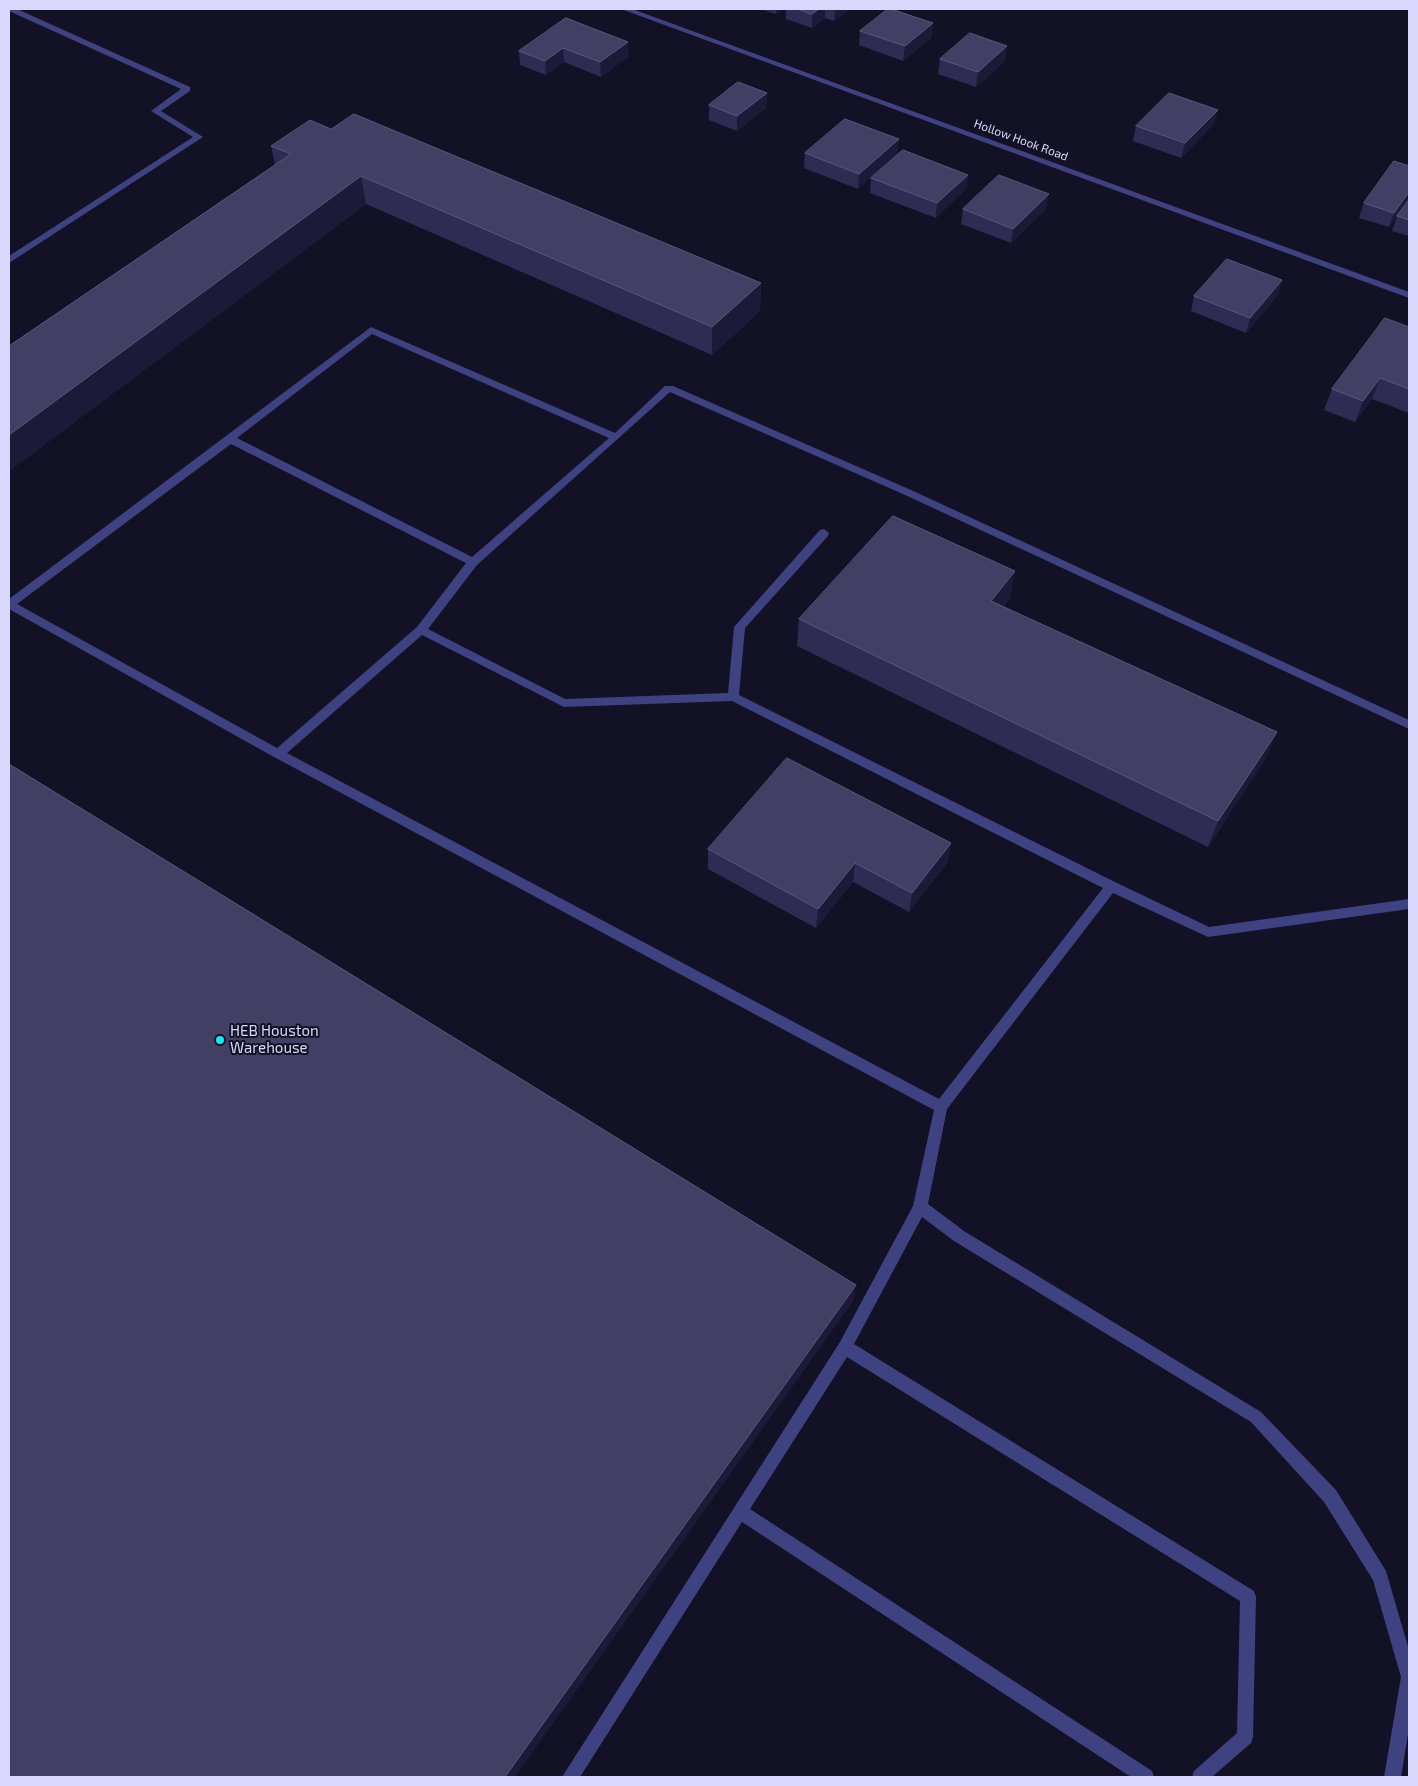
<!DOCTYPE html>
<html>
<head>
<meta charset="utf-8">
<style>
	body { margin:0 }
	#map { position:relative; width:1418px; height:1786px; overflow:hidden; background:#131125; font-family:"Exo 2",sans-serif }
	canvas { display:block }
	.frame { position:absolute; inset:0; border:10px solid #d9d8fc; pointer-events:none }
</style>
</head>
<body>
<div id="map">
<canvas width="1418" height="1786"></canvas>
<div class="frame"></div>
</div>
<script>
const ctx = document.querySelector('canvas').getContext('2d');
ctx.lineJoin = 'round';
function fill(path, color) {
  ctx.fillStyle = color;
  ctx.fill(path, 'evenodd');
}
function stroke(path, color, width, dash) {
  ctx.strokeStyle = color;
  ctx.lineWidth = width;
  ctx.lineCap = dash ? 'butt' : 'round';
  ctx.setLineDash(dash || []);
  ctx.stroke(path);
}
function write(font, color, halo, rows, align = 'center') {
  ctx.font = font + ' "Exo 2",sans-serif';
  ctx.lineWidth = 4;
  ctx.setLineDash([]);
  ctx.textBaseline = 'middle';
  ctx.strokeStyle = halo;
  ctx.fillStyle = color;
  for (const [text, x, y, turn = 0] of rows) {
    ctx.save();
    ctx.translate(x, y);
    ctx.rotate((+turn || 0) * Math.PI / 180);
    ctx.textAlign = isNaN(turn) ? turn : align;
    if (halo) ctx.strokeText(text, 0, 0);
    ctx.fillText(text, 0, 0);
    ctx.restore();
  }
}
const service = new Path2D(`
	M 9,9 L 17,9 L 190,87 L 190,91 L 161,111 L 203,137 L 9,263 L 9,256 L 193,137 L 151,111 L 181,89 L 9,11 Z
	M 371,327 L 615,433 L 665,386 L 673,386 L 911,490 L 1409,720 L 1409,729 L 903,494 L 670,392 L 477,565 L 428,629 L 565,699 L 728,693 L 734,627 L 820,530 L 824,529 L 829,533 L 828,536 L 745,628 L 739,695 L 1115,882 L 1209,927 L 1409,899 L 1409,909 L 1208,937 L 1113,893 L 947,1109 L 928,1204 L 964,1231 L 1261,1412 L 1336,1490 L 1386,1571 L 1409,1650 L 1409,1728 L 1401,1777 L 1384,1777 L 1401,1677 L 1373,1580 L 1324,1502 L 1251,1422 L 954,1241 L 922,1217 L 854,1344 L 1254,1591 L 1256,1597 L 1253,1737 L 1251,1743 L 1212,1777 L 1192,1777 L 1194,1771 L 1237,1733 L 1240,1601 L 847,1357 L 750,1509 L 1152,1771 L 1154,1777 L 1131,1777 L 742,1522 L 580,1777 L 562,1777 L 840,1342 L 913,1206 L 934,1110 L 274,757 L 9,609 L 9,599 ZM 372,334 L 609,438 L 472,557 L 237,438 ZM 231,444 L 466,563 L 417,627 L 277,748 L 17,604 ZM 422,635 L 564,707 L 732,701 L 1103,888 L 939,1099 L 287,753 Z`);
const minor = new Path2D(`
	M 621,9 L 632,9 L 1409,292 L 1409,298 Z`);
const wall = new Path2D(`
	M 760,9 L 783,9 L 776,14 Z
	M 786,9 L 850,9 L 834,21 L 825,18 L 812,28 L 786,19 Z
	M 566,18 L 629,56 L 601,77 L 564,62 L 546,75 L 520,65 L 519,51 Z
	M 933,23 L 931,38 L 903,61 L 859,45 L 860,31 Z
	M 940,59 L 1005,61 L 976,87 L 938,74 Z
	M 767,93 L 766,108 L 737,131 L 709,120 L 709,105 Z
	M 1214,124 L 1181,158 L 1133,141 L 1136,126 Z
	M 331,129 L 761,283 L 760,311 L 712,355 L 366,204 L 9,471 L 9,346 L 275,165 L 271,146 Z
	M 899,139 L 897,153 L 858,189 L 804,168 L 805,153 Z
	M 968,175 L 966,189 L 936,218 L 870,193 L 871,178 Z
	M 1409,199 L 1389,227 L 1359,218 L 1364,203 Z
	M 1409,200 L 1409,236 L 1392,231 L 1397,216 Z
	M 963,209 L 1046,209 L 1011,243 L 961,224 Z
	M 1278,295 L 1246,333 L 1191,311 L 1194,296 Z
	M 1409,327 L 1409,413 L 1372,399 L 1355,422 L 1324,410 L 1332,389 Z
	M 1010,599 L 1003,606 L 1266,758 L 1208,847 L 797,646 L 799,619 Z
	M 951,843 L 947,863 L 909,912 L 853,882 L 816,928 L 708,869 L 708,849 Z`);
const shadedWall = new Path2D(`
	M 776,9 L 783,9 L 776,14 Z
	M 819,9 L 825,9 L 825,18 L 812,28 L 812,14 Z
	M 835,9 L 850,9 L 834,21 Z
	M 933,23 L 931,38 L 903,61 L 905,46 Z
	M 628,42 L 629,56 L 601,77 L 600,62 Z
	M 1007,46 L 1005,61 L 976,87 L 978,72 Z
	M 563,48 L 564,62 L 546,75 L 545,61 Z
	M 767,93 L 766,108 L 737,131 L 737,116 Z
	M 1218,110 L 1214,124 L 1181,158 L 1185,143 Z
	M 899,139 L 897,153 L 858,189 L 859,174 Z
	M 968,175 L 966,189 L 936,218 L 937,203 Z
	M 361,176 L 366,204 L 9,471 L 9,435 Z
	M 1409,192 L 1409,199 L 1389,227 L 1394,213 Z
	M 1049,194 L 1046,209 L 1011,243 L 1013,229 Z
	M 1282,280 L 1278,295 L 1246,333 L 1250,318 Z
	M 761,283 L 760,311 L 712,355 L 712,327 Z
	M 1380,378 L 1372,399 L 1355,422 L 1363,401 Z
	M 1015,571 L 1010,599 L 986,628 L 991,601 Z
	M 1277,732 L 1266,758 L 1208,847 L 1218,821 Z
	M 951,843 L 947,863 L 909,912 L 912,893 Z
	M 855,863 L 853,882 L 816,928 L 818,909 Z
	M 856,1285 L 854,1300 L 515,1777 L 505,1777 Z`);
const building = new Path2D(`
	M 798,9 L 819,9 L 812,14 Z
	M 888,9 L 891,9 L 933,23 L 905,46 L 860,31 Z
	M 566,18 L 628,42 L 600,62 L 563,48 L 545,61 L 519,51 Z
	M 970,33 L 1007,46 L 978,72 L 940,59 Z
	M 738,82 L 767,93 L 737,116 L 709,105 Z
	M 1169,93 L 1218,110 L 1185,143 L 1136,126 Z
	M 354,114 L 761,283 L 712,327 L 361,176 L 9,435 L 9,346 L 291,154 L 271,146 L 310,120 L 331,129 Z
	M 845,119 L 899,139 L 859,174 L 805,153 Z
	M 903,150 L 968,175 L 937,203 L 871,178 Z
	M 1394,161 L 1409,166 L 1409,192 L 1394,213 L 1364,203 Z
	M 999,175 L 1049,194 L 1013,229 L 963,209 Z
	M 1409,200 L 1409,220 L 1397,216 Z
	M 1227,259 L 1282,280 L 1250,318 L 1194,296 Z
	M 1385,318 L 1409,327 L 1409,389 L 1380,378 L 1363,401 L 1332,389 Z
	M 893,516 L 1015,571 L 991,601 L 1277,732 L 1218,821 L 799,619 Z
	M 787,758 L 951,843 L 912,893 L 855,863 L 818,909 L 708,849 Z
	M 9,764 L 856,1285 L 505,1777 L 9,1777 Z`);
const markers = [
	[220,1040,5,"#11eaef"]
];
const farStreetnames = [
	["Hollow Hook Road",1021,140,20]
];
const poiNames = [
	["HEB Houston",230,1031],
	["Warehouse",230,1048]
];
fill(service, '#3f4281');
fill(minor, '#3f4281');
fill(wall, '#302b52');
fill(shadedWall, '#1d1938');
fill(building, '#423e64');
stroke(building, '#5a567c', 1);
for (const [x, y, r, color] of markers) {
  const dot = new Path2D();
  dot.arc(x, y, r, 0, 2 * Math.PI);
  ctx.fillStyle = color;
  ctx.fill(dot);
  stroke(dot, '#131125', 2);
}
write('12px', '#d9d8fc', '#131125', farStreetnames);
write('15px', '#d9d8fc', '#131125', poiNames, 'left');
</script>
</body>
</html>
